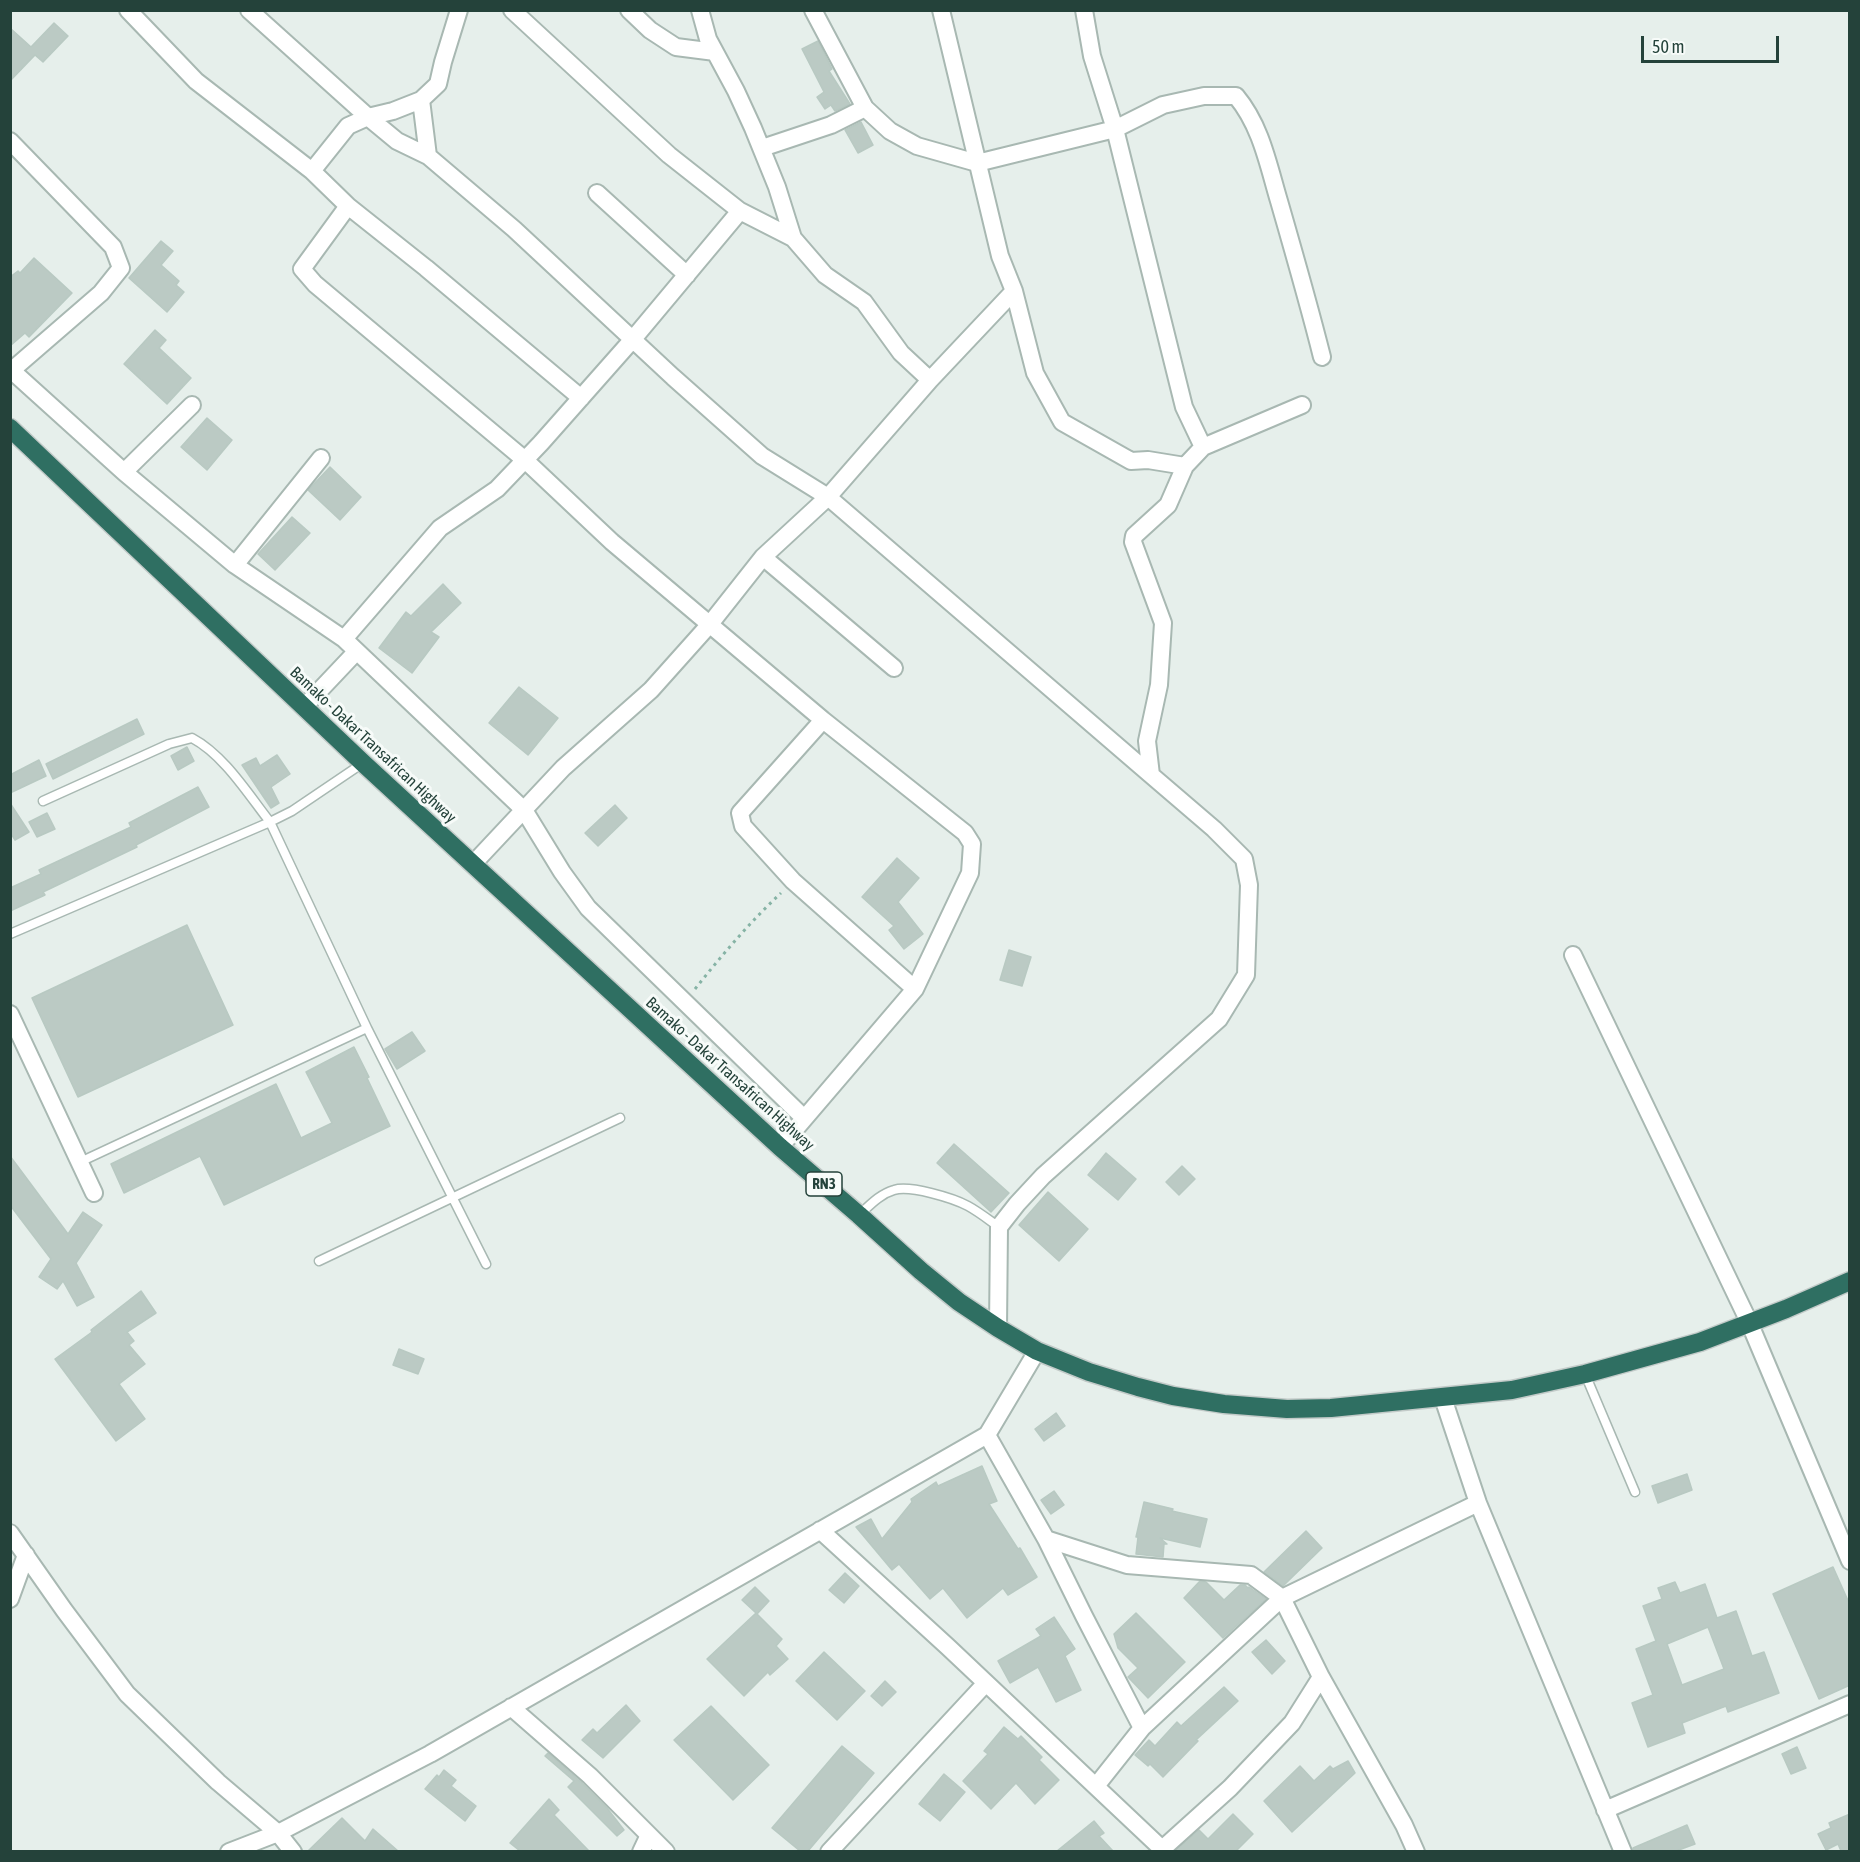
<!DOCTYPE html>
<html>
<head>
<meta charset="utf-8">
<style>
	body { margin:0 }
	#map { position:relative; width:1860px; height:1862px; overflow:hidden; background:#e6efeb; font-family:"Asap Condensed",sans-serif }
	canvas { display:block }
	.frame { position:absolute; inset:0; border:12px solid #24423a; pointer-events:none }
	.scale { position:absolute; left:1641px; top:36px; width:138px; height:27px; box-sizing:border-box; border:3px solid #24423a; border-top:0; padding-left:8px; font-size:18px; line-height:21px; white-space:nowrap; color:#24423a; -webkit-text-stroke:4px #f7fbf9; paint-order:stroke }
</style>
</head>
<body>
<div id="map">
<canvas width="1860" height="1862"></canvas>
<div class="frame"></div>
<div class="scale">50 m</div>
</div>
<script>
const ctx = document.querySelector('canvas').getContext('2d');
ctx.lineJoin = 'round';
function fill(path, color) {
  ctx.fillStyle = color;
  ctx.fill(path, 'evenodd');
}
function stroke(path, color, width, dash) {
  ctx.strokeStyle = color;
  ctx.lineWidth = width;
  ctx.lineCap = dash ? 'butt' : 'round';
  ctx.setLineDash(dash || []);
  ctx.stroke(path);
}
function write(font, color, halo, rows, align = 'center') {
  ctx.font = font + ' "Asap Condensed",sans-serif';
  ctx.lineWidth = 6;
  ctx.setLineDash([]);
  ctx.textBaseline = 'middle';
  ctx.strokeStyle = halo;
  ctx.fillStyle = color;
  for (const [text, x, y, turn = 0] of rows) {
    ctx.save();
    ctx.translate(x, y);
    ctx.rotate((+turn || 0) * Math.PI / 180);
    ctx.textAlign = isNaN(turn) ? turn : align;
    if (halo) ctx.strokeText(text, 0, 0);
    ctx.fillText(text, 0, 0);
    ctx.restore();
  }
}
const building = new Path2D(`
	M 54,23 L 68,36 L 43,62 L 35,55 L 10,81 L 10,28 L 31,47 Z
	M 818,41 L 832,69 L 829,71 L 850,104 L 835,111 L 831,105 L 825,109 L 817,97 L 824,92 L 802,49 Z
	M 861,122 L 873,145 L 858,153 L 845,130 Z
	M 161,241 L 173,251 L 161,265 L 179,281 L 176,285 L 184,292 L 167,312 L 129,278 Z
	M 34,258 L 72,293 L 29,337 L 25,333 L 10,346 L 10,277 L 18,271 L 20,273 Z
	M 155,330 L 166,340 L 159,348 L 191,378 L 167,404 L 124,364 Z
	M 207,418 L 232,440 L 207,470 L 181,447 Z
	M 330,467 L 361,497 L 340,520 L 308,490 Z
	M 292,517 L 310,533 L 275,570 L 258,554 Z
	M 443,584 L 461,603 L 431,632 L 439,637 L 412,673 L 379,648 L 406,612 L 411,616 Z
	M 519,687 L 558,718 L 528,755 L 489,723 Z
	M 137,719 L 144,734 L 53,779 L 46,764 Z
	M 187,747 L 194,761 L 178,770 L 171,756 Z
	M 277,755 L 290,774 L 271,787 L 279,803 L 271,808 L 242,765 L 256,758 L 260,766 Z
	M 39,760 L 46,776 L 10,793 L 10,775 Z
	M 198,787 L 209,807 L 136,845 L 137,847 L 43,892 L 45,895 L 10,911 L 10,888 L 41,874 L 39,870 L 131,827 L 129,823 Z
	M 10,803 L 29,832 L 15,840 L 10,832 Z
	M 615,805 L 627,818 L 598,846 L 585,833 Z
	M 47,813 L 55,829 L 37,837 L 29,822 Z
	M 897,858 L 919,878 L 898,902 L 923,934 L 904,949 L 889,930 L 894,926 L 862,897 Z
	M 187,925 L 233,1025 L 78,1097 L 32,998 Z
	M 1009,950 L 1031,957 L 1022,986 L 1000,980 Z
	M 412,1032 L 425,1051 L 397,1069 L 385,1049 Z
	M 354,1047 L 369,1077 L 367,1078 L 390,1126 L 224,1205 L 200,1156 L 124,1193 L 111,1164 L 276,1084 L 301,1138 L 332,1123 L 306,1072 Z
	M 954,1144 L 1009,1193 L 991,1212 L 937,1163 Z
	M 1106,1153 L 1136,1179 L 1118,1200 L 1088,1175 Z
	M 10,1156 L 68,1234 L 83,1212 L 102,1225 L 76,1263 L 94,1297 L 77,1306 L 63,1281 L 57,1289 L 39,1277 L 51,1259 L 10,1205 Z
	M 1182,1166 L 1195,1179 L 1179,1195 L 1166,1182 Z
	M 1048,1192 L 1088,1229 L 1059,1261 L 1019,1225 Z
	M 141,1291 L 156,1313 L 127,1332 L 134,1341 L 129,1345 L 145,1364 L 119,1384 L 145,1419 L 116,1441 L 55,1359 L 92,1332 L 91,1330 Z
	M 399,1349 L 424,1359 L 418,1374 L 393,1365 Z
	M 1056,1413 L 1065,1426 L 1044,1441 L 1035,1429 Z
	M 982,1466 L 997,1501 L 989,1504 L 1018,1549 L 1020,1548 L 1037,1577 L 1008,1595 L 1003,1588 L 967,1618 L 943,1588 L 930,1599 L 899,1564 L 892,1570 L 856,1527 L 871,1519 L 882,1539 L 912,1502 L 911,1499 L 936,1482 L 938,1486 Z
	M 1687,1474 L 1692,1490 L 1658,1503 L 1652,1486 Z
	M 1054,1491 L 1064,1505 L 1051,1514 L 1041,1500 Z
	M 1144,1502 L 1173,1509 L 1172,1511 L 1207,1519 L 1200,1547 L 1160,1538 L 1167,1544 L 1164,1544 L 1163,1557 L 1136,1554 L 1138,1537 L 1136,1537 Z
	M 1306,1531 L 1322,1548 L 1283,1586 L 1264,1572 Z
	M 1833,1567 L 1850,1605 L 1850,1685 L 1819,1699 L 1773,1594 Z
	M 845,1573 L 859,1586 L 844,1603 L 829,1590 Z
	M 1200,1581 L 1206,1582 L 1224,1600 L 1240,1585 L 1245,1585 L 1248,1588 L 1249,1587 L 1266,1599 L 1223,1638 L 1184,1598 Z
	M 1675,1582 L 1680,1593 L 1705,1584 L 1717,1618 L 1736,1611 L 1752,1656 L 1764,1652 L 1779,1693 L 1728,1712 L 1726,1706 L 1682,1723 L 1685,1733 L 1648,1747 L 1632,1703 L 1653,1695 L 1636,1649 L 1656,1641 L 1643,1606 L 1662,1599 L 1658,1588 ZM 1708,1627 L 1724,1669 L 1682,1685 L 1667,1644 Z
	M 755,1587 L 769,1601 L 757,1614 L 782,1639 L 776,1646 L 788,1659 L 770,1675 L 768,1672 L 744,1696 L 707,1659 L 756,1613 L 742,1600 Z
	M 1136,1613 L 1185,1662 L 1148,1698 L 1128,1677 L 1138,1668 L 1118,1648 L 1114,1634 Z
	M 1054,1617 L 1075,1649 L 1065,1656 L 1081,1690 L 1056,1702 L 1038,1667 L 1010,1683 L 998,1661 L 1041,1636 L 1036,1629 Z
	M 1266,1640 L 1285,1661 L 1272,1674 L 1252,1652 Z
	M 824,1652 L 865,1691 L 837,1720 L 796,1681 Z
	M 885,1681 L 896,1692 L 882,1706 L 871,1696 Z
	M 1224,1687 L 1238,1701 L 1196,1740 L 1198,1741 L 1163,1777 L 1150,1764 L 1148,1766 L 1135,1755 L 1149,1740 L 1155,1746 L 1177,1722 L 1181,1726 Z
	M 626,1705 L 640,1721 L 603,1758 L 582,1740 L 593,1729 L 597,1733 Z
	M 711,1706 L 769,1765 L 733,1800 L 674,1740 Z
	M 1004,1727 L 1018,1739 L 1021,1736 L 1042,1757 L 1039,1760 L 1059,1780 L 1035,1804 L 1016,1783 L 991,1809 L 963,1781 L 988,1754 L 984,1751 Z
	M 842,1746 L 874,1773 L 808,1851 L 800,1851 L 772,1828 Z
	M 1797,1747 L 1806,1768 L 1791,1774 L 1782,1754 Z
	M 548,1753 L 583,1784 L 607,1808 L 624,1830 L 617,1836 L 568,1787 L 574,1781 L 545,1756 Z
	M 1348,1761 L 1355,1773 L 1292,1832 L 1264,1801 L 1300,1766 L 1314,1781 L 1330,1766 L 1333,1769 Z
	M 444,1770 L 456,1780 L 451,1786 L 476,1806 L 465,1821 L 425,1789 L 437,1775 L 439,1777 Z
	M 944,1774 L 965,1792 L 940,1821 L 919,1804 Z
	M 549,1799 L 559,1810 L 554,1815 L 589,1851 L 520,1851 L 510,1843 Z
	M 1233,1814 L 1253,1834 L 1236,1851 L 1175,1851 L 1199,1830 L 1208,1839 Z
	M 1850,1814 L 1850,1851 L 1841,1851 L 1838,1844 L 1826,1850 L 1818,1834 L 1831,1828 L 1829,1823 Z
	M 342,1818 L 365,1841 L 373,1829 L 398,1851 L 308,1851 Z
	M 1094,1821 L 1104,1833 L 1099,1836 L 1113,1851 L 1057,1851 Z
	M 1687,1825 L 1695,1844 L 1676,1851 L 1633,1851 L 1633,1848 Z`);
const path = new Path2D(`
	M 695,989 C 722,955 750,922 781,893`);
const lane = new Path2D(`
	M 43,801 L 169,744 L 192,738 C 224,755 248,794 270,822 L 292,811 L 363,763
	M 10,934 L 270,822 L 367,1028 L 80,1162
	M 367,1028 L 486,1264
	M 859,1215 C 870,1205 880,1194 894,1190 C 910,1185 953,1198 968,1206 C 979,1212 989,1220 999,1227
	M 319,1261 L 620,1118
	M 1585,1374 L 1635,1492`);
const street = new Path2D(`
	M 128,10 L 196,81 L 312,171 L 348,206 L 426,268 L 581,398
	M 249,10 L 368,117 L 397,141 L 428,156 L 514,229 L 673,377 L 762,456 L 828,497 L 1151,775
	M 512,10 L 669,155 L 740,211 L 793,238
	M 629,10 L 650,30 L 676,47 L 715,52
	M 700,10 L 708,39 L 736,91 L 753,128 L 777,187 L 793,238 L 825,275 L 864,302 L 901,353 L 930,380
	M 813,10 L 865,108 L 890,131 L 917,146 L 977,163 L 1115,129 L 1163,105 L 1204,96 L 1236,96 C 1261,126 1268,164 1279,201 C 1294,253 1309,305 1322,357
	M 941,10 L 1000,256 L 1014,291 L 1035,373 L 1062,422 L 1131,461 L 1148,460 L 1185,466 L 1203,447 L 1302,405
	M 1084,10 L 1092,56 L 1115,129 L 1184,407 L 1203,447
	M 421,100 L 428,156
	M 10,141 L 113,247 L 121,268 L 101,293 L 12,370
	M 762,148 L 831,125 L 865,108
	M 312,171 L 348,126 L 368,117 L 393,111 L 421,100 L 438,84 L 443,62 L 459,10
	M 597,193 L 687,275
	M 348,206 L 302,269 L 315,284 L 525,460 L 612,542 L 823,720 L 965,833 L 972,844 L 970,873 L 915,989 L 780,1147
	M 10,369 L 124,472 L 235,565 L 344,639 L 524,810 L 562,872 L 588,908 L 804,1118
	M 124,472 L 192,405
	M 763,557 L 894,668
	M 235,565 L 321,458
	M 344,639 L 440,528 L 497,489 L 541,443 L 633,339 L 740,211
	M 304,707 L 356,652
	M 823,720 L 740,813 L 743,826 L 793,881 L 915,989
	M 473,864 L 563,768 L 651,690 L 710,624 L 763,557 L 828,497 L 930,380 L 1014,291
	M 1573,955 L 1749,1322 L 1850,1561
	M 10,1014 L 94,1193
	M 998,1328 L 999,1227 L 1017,1204 L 1043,1176 L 1219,1019 L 1246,975 L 1249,885 L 1244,859 L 1214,829 L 1151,775 L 1147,741 L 1159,685 L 1163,623 L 1133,542 L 1134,536 L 1168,505 L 1185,466
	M 1443,1398 L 1478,1503 L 1623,1852
	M 987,1435 L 1046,1539 L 1084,1616 L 1142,1728
	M 820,1530 L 948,1647 L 1161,1848
	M 10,1533 L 64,1610 L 127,1694 L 218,1782 L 278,1833 L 293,1852
	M 1046,1539 L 1127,1565 L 1251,1575 L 1282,1598 L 1321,1677 L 1404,1825 L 1416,1852
	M 10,1599 L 26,1555
	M 511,1707 L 590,1776 L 666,1852
	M 1096,1786 L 1142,1728 L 1282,1598 L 1478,1503
	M 1605,1810 L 1850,1704
	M 229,1852 L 278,1833 L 430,1754 L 987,1435 L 1037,1351
	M 641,1852 L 649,1835
	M 829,1852 L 986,1683
	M 1159,1852 L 1230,1788 L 1292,1723 L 1321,1677`);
const highway = new Path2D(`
	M 10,428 L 363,763 L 780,1147 L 859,1215 L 921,1271 L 959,1302 L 998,1328 L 1037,1351 L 1089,1372 L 1138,1387 L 1173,1396 L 1224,1404 L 1287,1409 L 1331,1408 L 1512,1390 L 1585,1374 L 1700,1342 L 1786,1309 L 1850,1281`);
const shields = [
	[824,1184,36]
];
const shieldNames = [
	["RN3",824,1184]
];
const streetNames = [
	["Bamako - Dakar Transafrican Highway",373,745,43],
	["Bamako - Dakar Transafrican Highway",730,1074,42]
];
fill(building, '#bbcac4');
stroke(building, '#b8c9c2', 1.5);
stroke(lane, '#a8b8b2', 11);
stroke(street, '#a8b8b2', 20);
stroke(highway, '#c2cac8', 21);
stroke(path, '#86b3a5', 3, [3, 4.5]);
stroke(lane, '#fff', 8);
stroke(street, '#fff', 16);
stroke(highway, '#2f6f62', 18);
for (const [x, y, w] of shields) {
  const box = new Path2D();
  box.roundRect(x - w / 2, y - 12, w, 24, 4.5);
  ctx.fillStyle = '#f7fbf9';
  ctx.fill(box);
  stroke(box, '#24423a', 1.5);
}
write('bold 15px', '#24423a', null, shieldNames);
write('16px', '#24423a', '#f7fbf9', streetNames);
</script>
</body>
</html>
